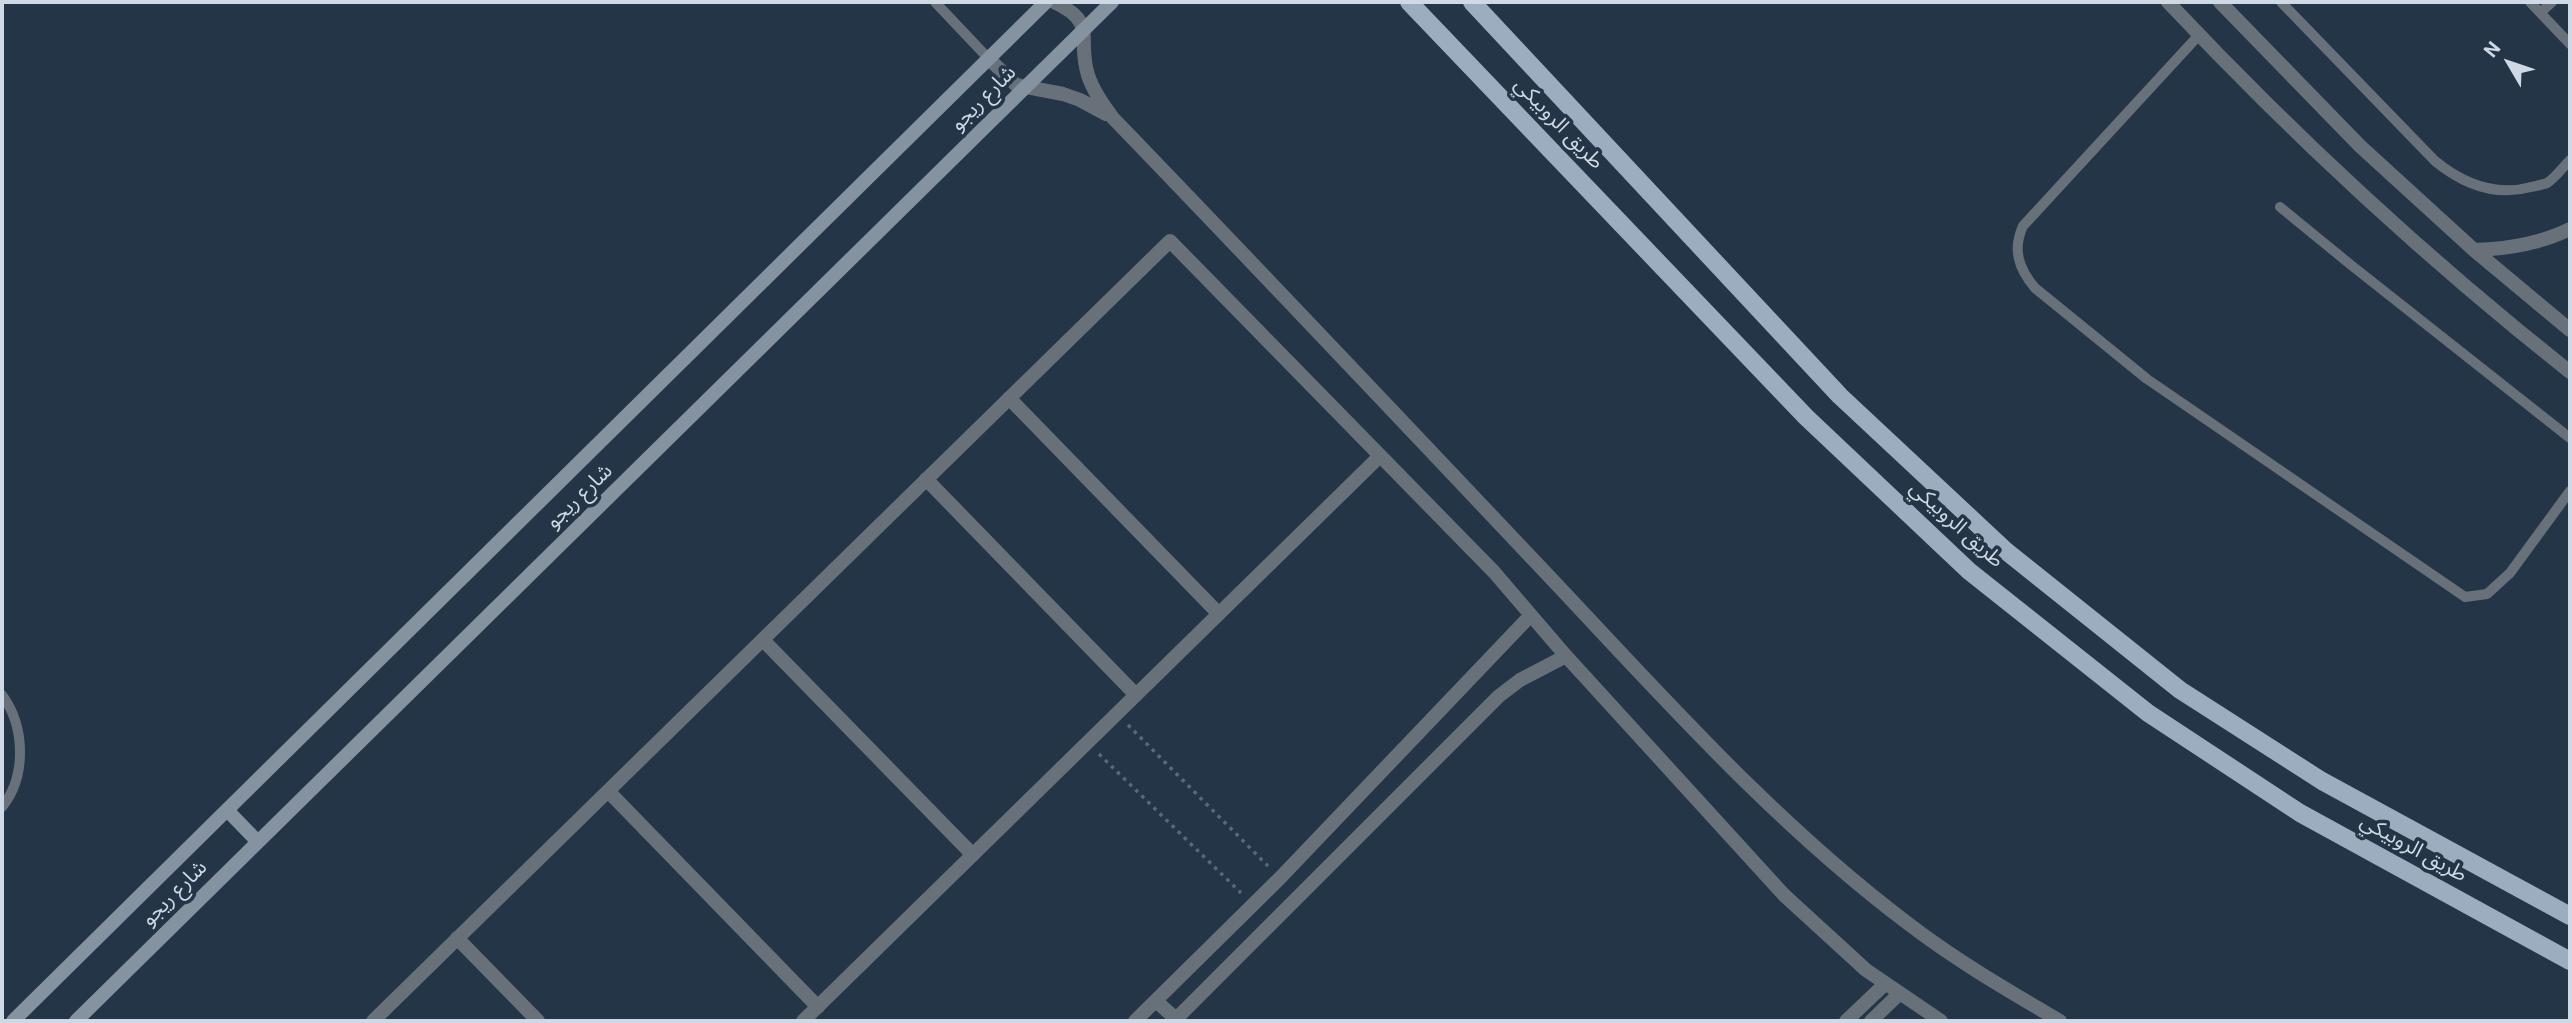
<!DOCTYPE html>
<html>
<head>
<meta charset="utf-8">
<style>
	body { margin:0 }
	#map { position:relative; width:2572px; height:1023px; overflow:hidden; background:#233547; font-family:Roboto,sans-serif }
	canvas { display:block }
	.frame { position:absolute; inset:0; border:4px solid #ced9e5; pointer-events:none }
	.north { position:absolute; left:2474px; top:28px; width:70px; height:70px; -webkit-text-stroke:5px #233547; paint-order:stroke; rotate:309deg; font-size:19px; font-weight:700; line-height:28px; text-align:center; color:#ced9e5 }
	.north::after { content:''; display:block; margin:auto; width:24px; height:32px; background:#ced9e5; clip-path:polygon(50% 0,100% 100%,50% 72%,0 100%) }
</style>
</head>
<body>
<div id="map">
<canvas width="2572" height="1023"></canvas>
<div class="frame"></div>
<div class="north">N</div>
</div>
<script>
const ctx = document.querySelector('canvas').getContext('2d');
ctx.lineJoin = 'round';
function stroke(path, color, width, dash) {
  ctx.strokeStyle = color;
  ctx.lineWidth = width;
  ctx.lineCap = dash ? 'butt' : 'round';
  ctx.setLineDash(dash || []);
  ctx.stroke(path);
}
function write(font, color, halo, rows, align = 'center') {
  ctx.font = font + ' Roboto,"Noto Sans Arabic",sans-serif';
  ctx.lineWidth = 7;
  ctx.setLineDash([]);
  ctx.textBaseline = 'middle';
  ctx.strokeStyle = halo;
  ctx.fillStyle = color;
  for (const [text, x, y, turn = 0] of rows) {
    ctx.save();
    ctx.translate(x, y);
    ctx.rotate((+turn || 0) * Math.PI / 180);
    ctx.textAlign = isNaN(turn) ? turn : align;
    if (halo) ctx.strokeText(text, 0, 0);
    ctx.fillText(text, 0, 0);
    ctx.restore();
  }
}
const path = new Path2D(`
	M 1128,725 L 1268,866
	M 1099,754 L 1241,893`);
const service = new Path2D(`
	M 935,2 L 988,58
	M 2281,2 L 2435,161 C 2462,183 2495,197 2531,187 C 2535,186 2542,185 2547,183 C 2555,178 2563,167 2570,160
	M 2530,2 L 2570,44
	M 2541,12 L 2552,2
	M 2199,35 L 2023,226 C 2012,250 2019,269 2035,288 L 2147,379 L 2465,597 L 2487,594 L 2510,573 L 2570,491
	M 2280,207 L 2351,265 L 2570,438
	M 2,695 C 25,726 27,776 2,807`);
const minor = new Path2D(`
	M 1054,2 C 1099,23 1076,38 1088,75 C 1093,91 1103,105 1113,118 C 1252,262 1390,408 1527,553 C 1650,682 1767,818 1910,925 C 1957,961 2009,991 2060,1021
	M 2168,2 C 2293,135 2427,259 2570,372
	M 2220,2 L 2360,146 L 2474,250 L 2570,330
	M 988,58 L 1016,85 L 1063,94 L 1080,100 L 1106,114
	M 2474,250 C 2508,249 2540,244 2570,229
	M 1009,398 L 1219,614
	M 926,479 L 1136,695
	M 763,640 L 973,855
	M 608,791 L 818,1007
	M 457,938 L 538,1021
	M 1156,1001 L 1176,1019
	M 373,1021 L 1170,241 L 1494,572 L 1566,656 L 1784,895 L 1866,970 L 1941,1021
	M 803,1021 L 1380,456
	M 1135,1021 L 1280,878 L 1531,615
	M 1174,1021 L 1499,696 L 1520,680 L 1566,656
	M 1846,1021 L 1885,984
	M 1871,1021 L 1899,994`);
const secondary = new Path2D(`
	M 227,810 L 258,842
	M 13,1021 L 1046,2
	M 76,1021 L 1112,2`);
const primary = new Path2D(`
	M 1409,2 L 1806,417 L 1969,571 L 2148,713 L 2300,813 L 2570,961
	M 1472,2 L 1840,396 L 2006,551 L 2180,690 L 2322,781 L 2570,916`);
const streetNames = [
	["شارع ريجو",984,99,-45],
	["طريق الروبيكي",1558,124,46],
	["شارع ريجو",580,497,-44],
	["طريق الروبيكي",1956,525,42],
	["طريق الروبيكي",2413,849,29],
	["شارع ريجو",175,894,-45]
];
stroke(path, '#596979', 3.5, [3.5, 5]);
stroke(service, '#68717a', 10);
stroke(minor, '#68717a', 14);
stroke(secondary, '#8593a1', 14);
stroke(primary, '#9badbf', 18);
write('21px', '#ced9e5', '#233547', streetNames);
</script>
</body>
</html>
